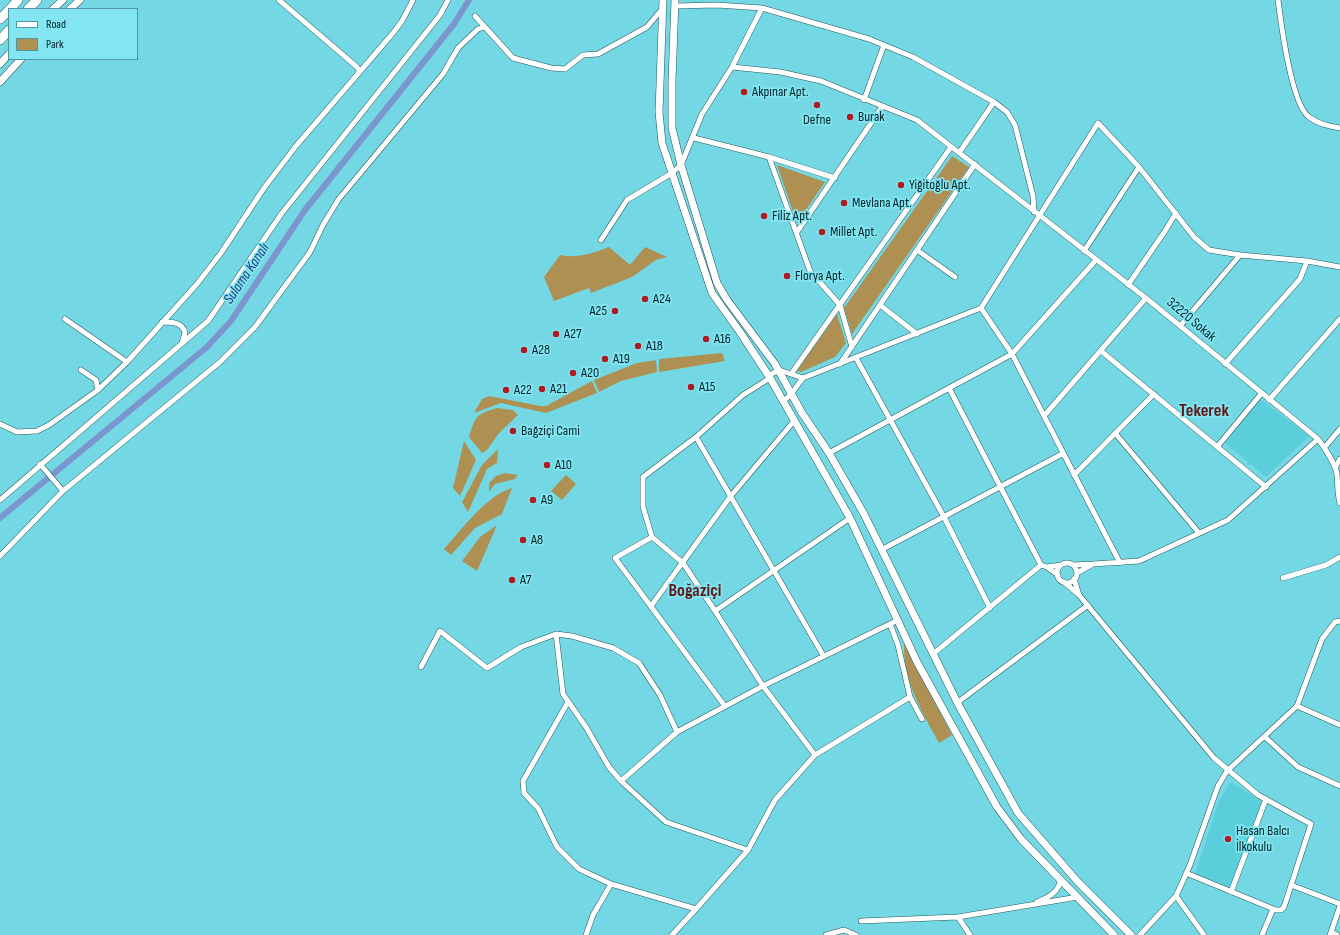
<!DOCTYPE html>
<html>
<head>
<meta charset="utf-8">
<style>
	body { margin:0 }
	#map { position:relative; width:1340px; height:935px; overflow:hidden; background:#74d8e4; font-family:"Sofia Sans Condensed",sans-serif }
	canvas { display:block }
	.legend { position:absolute; left:8px; top:8px; width:130px; height:52px; box-sizing:border-box; background:#82e5f1; border:1px solid #4f97a0; margin:0; padding:5px 7px; list-style:none; font-size:12px; color:#022327 }
	.legend li { display:flex; align-items:center; gap:8px; height:20px }
	.legend b { width:20px; border:1px solid #4f97a0 }
</style>
</head>
<body>
<div id="map">
<canvas width="1340" height="935"></canvas>
<ul class="legend">
<li><b style="height:5px;background:#fff"></b>Road</li>
<li><b style="height:11px;background:#ad9052"></b>Park</li>
</ul>
</div>
<script>
const ctx = document.querySelector('canvas').getContext('2d');
ctx.lineJoin = 'round';
function fill(path, color) {
  ctx.fillStyle = color;
  ctx.fill(path, 'evenodd');
}
function stroke(path, color, width, dash) {
  ctx.strokeStyle = color;
  ctx.lineWidth = width;
  ctx.lineCap = dash ? 'butt' : 'round';
  ctx.setLineDash(dash || []);
  ctx.stroke(path);
}
function write(font, color, halo, rows, align = 'center') {
  ctx.font = font + ' "Sofia Sans Condensed",sans-serif';
  ctx.lineWidth = 3.5;
  ctx.setLineDash([]);
  ctx.textBaseline = 'middle';
  ctx.strokeStyle = halo;
  ctx.fillStyle = color;
  for (const [text, x, y, turn = 0] of rows) {
    ctx.save();
    ctx.translate(x, y);
    ctx.rotate((+turn || 0) * Math.PI / 180);
    ctx.textAlign = isNaN(turn) ? turn : align;
    if (halo) ctx.strokeText(text, 0, 0);
    ctx.fillText(text, 0, 0);
    ctx.restore();
  }
}
const built = new Path2D(`
	M 1260,399 L 1309,436 L 1266,477 L 1225,443 Z
	M 1231,782 L 1264,803 L 1230,888 L 1195,874 L 1219,801 Z`);
const green = new Path2D(`
	M 952,156 L 969,167 L 852,334 L 844,308 Z
	M 777,165 L 825,182 L 797,223 Z
	M 609,247 L 630,265 L 645,247 L 667,257 L 656,260 L 632,277 L 591,293 L 589,288 L 554,301 L 544,277 L 560,255 C 577,259 593,253 609,247 Z
	M 837,314 L 846,343 L 835,357 L 801,372 L 797,371 Z
	M 722,353 L 725,361 L 659,372 L 659,359 Z
	M 656,360 L 657,372 L 621,381 L 599,392 L 594,380 L 637,363 Z
	M 592,381 L 597,393 L 546,413 L 501,403 L 474,413 L 482,399 L 489,396 L 540,406 L 546,406 Z
	M 497,408 L 513,410 L 518,415 L 499,433 L 487,450 L 482,453 L 469,437 C 475,417 476,414 497,408 Z
	M 464,441 L 476,460 L 460,496 L 453,488 Z
	M 498,449 L 497,463 L 487,469 L 468,512 L 462,502 L 482,465 Z
	M 505,473 L 518,475 L 515,479 L 495,484 L 489,492 L 489,483 L 496,476 Z
	M 566,475 L 576,484 L 562,500 L 551,491 Z
	M 512,488 L 502,514 L 475,528 L 451,555 L 444,549 C 461,530 487,495 512,488 Z
	M 497,525 L 477,571 L 462,561 L 480,537 Z
	M 904,644 L 952,735 L 939,743 C 922,712 903,680 904,644 Z`);
const canal = new Path2D(`
	M 0,518 L 207,347 L 231,321 L 305,210 L 454,24 L 469,0`);
const street = new Path2D(`
	M 279,0 L 357,67 L 359,71
	M 1278,0 C 1281,23 1291,104 1309,117 C 1318,124 1329,126 1340,128
	M 675,6 L 717,5 L 762,8 L 869,39 L 913,57 L 994,102 L 1007,112 L 1015,125 L 1033,196 L 1034,212
	M 475,16 L 513,58 L 551,68 L 565,69 L 583,55 L 598,54 L 647,27 L 663,8
	M 732,67 L 780,72 L 821,81 L 917,120 L 1146,298 L 1318,439 C 1325,449 1335,462 1337,474 C 1338,484 1337,492 1340,503
	M 864,100 L 884,45
	M 694,138 L 769,157 L 835,178
	M 959,153 L 994,102
	M 769,157 L 810,271 L 840,305 L 852,347
	M 797,232 L 882,107
	M 601,240 L 627,200 L 672,173 L 681,165 L 702,114 L 732,67 L 762,8
	M 917,250 L 955,277
	M 1084,251 L 1139,167
	M 1128,285 L 1165,231 L 1176,213
	M 880,305 L 917,334
	M 981,308 L 1012,354 L 1120,563
	M 65,319 L 127,362
	M 162,322 C 171,322 183,322 185,333 L 182,343
	M 1180,326 L 1240,255
	M 1101,351 L 1266,487
	M 856,358 L 944,517 L 990,608
	M 840,364 L 975,164
	M 1225,364 L 1300,279 L 1307,261
	M 81,370 L 96,380 L 98,390
	M 791,374 L 951,147
	M 768,376 L 779,370 L 803,378 L 981,308 L 1098,123 L 1139,167 L 1194,237 L 1209,250 L 1240,255 L 1307,261 L 1340,267
	M 949,388 L 1041,565
	M 1269,400 L 1340,319
	M 783,401 C 794,394 795,387 803,378
	M 1044,416 L 1146,298
	M 0,424 L 17,432 L 37,431 L 49,425 L 98,390 L 127,362 L 197,284 L 221,253 L 264,188 L 296,146 L 393,33 L 402,21 L 413,0
	M 1115,433 L 1199,533
	M 696,437 L 823,655
	M 1217,447 L 1261,394
	M 1324,448 L 1340,429
	M 829,453 L 1012,354 L 1096,260
	M 40,464 L 63,491
	M 1335,468 L 1340,459
	M 1074,475 L 1154,394
	M 0,500 L 208,321 L 282,213 L 440,15 L 448,0
	M 652,537 L 643,507 L 643,477 L 696,437 L 743,395 L 770,378
	M 881,550 L 1062,454
	M 0,556 L 63,491 L 220,362 L 255,327 L 310,252 L 323,225 L 338,200 L 443,74 L 458,48 L 478,29 L 484,27
	M1057 573a10 10 0 1 1 20 0a10 10 0 1 1-20 0Z
	M 1093,564 L 1139,561 L 1228,520 L 1318,439
	M 1073,565 L 1093,564 L 1077,573
	M 1058,575 L 1047,567 L 1061,565
	M 1283,578 L 1326,565 L 1340,557
	M 1064,582 L 1079,595 L 1074,579
	M 1079,595 L 1214,758 L 1258,795 L 1311,824 L 1284,907 L 1281,910 L 1276,910 L 1186,873
	M 651,606 L 730,497 L 794,421
	M 715,611 L 683,563 L 652,537 L 615,558 L 724,705
	M 890,624 L 898,645 L 910,697 L 922,719
	M 556,634 L 563,694 L 586,727 L 609,767 L 621,781
	M 933,654 L 1041,565 L 1047,567
	M 421,667 L 440,631 L 487,668 L 521,647 L 556,634 L 572,636 L 613,648 L 639,663 L 660,695 L 677,732 L 763,686 L 715,611 L 850,518
	M 568,702 L 523,781 L 524,793 L 538,808 L 557,847 L 579,869 L 611,884 L 696,909 L 748,850 L 775,800 L 815,755 L 910,697
	M 958,702 L 1088,605
	M 1297,706 L 1340,725
	M 677,732 L 621,781 L 666,822 L 748,850
	M 1265,737 L 1298,767 L 1340,786
	M 815,755 L 763,686 L 898,620
	M 1291,885 L 1340,904
	M 1231,892 L 1266,799
	M 1176,896 L 1204,935
	M 1037,902 C 1049,897 1059,892 1061,879
	M 958,917 L 970,935
	M 861,921 L 958,917 L 1078,897
	M 1331,932 L 1337,935
	M 586,935 L 593,915 L 611,884
	M 672,935 L 696,909
	M 826,935 L 844,930 L 856,935
	M 1140,935 L 1176,896 L 1190,865 L 1218,786 L 1227,771 L 1297,706 L 1322,639 L 1335,622 L 1340,621
	M 1262,935 L 1273,909
	M 1330,935 L 1340,906`);
const secondary = new Path2D(`
	M 663,0 L 659,112 L 662,143 L 712,293 L 740,332 L 770,378 L 850,518 L 917,662 L 997,807 L 1021,839 L 1114,935
	M 675,0 L 672,81 L 672,128 L 681,165 L 717,283 L 727,300 L 775,364 L 802,413 L 829,453 L 864,514 L 958,704 L 1018,813 L 1078,882 L 1131,935
	M 53,9 L 63,0
	M 70,9 L 80,0
	M 0,64 L 9,54
	M 0,82 L 21,59`);
const highway = new Path2D(`
	M 10,9 L 18,0
	M 28,9 L 37,0
	M 0,19 L 9,10
	M 0,40 L 9,30`);
const markers = [
	[744,92,4,"#ad1a21"],
	[817,105,4,"#ad1a21"],
	[850,117,4,"#ad1a21"],
	[901,185,4,"#ad1a21"],
	[844,203,4,"#ad1a21"],
	[764,216,4,"#ad1a21"],
	[822,232,4,"#ad1a21"],
	[787,276,4,"#ad1a21"],
	[645,299,4,"#ad1a21"],
	[615,311,4,"#ad1a21"],
	[556,334,4,"#ad1a21"],
	[706,339,4,"#ad1a21"],
	[638,346,4,"#ad1a21"],
	[524,350,4,"#ad1a21"],
	[605,359,4,"#ad1a21"],
	[573,373,4,"#ad1a21"],
	[691,387,4,"#ad1a21"],
	[542,389,4,"#ad1a21"],
	[506,390,4,"#ad1a21"],
	[513,431,4,"#ad1a21"],
	[547,465,4,"#ad1a21"],
	[533,500,4,"#ad1a21"],
	[523,540,4,"#ad1a21"],
	[512,580,4,"#ad1a21"],
	[1228,839,4,"#ad1a21"]
];
const poiNames = [
	["Akpınar Apt.",752,92],
	["Burak",858,117],
	["Defne",817,120,"center"],
	["Yiğitoğlu Apt.",909,185],
	["Mevlana Apt.",852,203],
	["Filiz Apt.",772,216],
	["Millet Apt.",830,232],
	["Florya Apt.",795,276],
	["A24",653,299],
	["A25",607,311,"right"],
	["A27",564,334],
	["A16",714,339],
	["A18",646,346],
	["A28",532,350],
	["A19",613,359],
	["A20",581,373],
	["A15",699,387],
	["A21",550,389],
	["A22",514,390],
	["Bağziçi Cami",521,431],
	["A10",555,465],
	["A9",541,500],
	["A8",531,540],
	["A7",520,580],
	["Hasan Balcı",1236,831],
	["İlkokulu",1236,847]
];
const streetNames = [
	["32220 Sokak",1191,320,40]
];
const waterNames = [
	["Sulama Kanalı",247,274,-56]
];
const districtNames = [
	["Tekerek",1204,411],
	["Boğaziçi",695,591]
];
fill(built, '#5acedb');
fill(green, '#ad9052');
stroke(canal, '#7b95cf', 6);
stroke(street, '#22585e', 6);
stroke(secondary, '#22585e', 8);
stroke(highway, '#22585e', 10);
stroke(street, '#fff', 5);
stroke(secondary, '#fff', 7);
stroke(highway, '#fff', 9);
for (const [x, y, r, color] of markers) {
  const dot = new Path2D();
  dot.arc(x, y, r, 0, 2 * Math.PI);
  ctx.fillStyle = color;
  ctx.fill(dot);
  stroke(dot, '#82e5f1', 1.5);
}
write('14px', '#022327', '#82e5f1', poiNames, 'left');
write('14px', '#022327', '#82e5f1', streetNames);
write('italic 15px', '#20397f', '#82e5f1', waterNames);
write('bold 18px', '#5e1918', '#82e5f1', districtNames);
</script>
</body>
</html>
